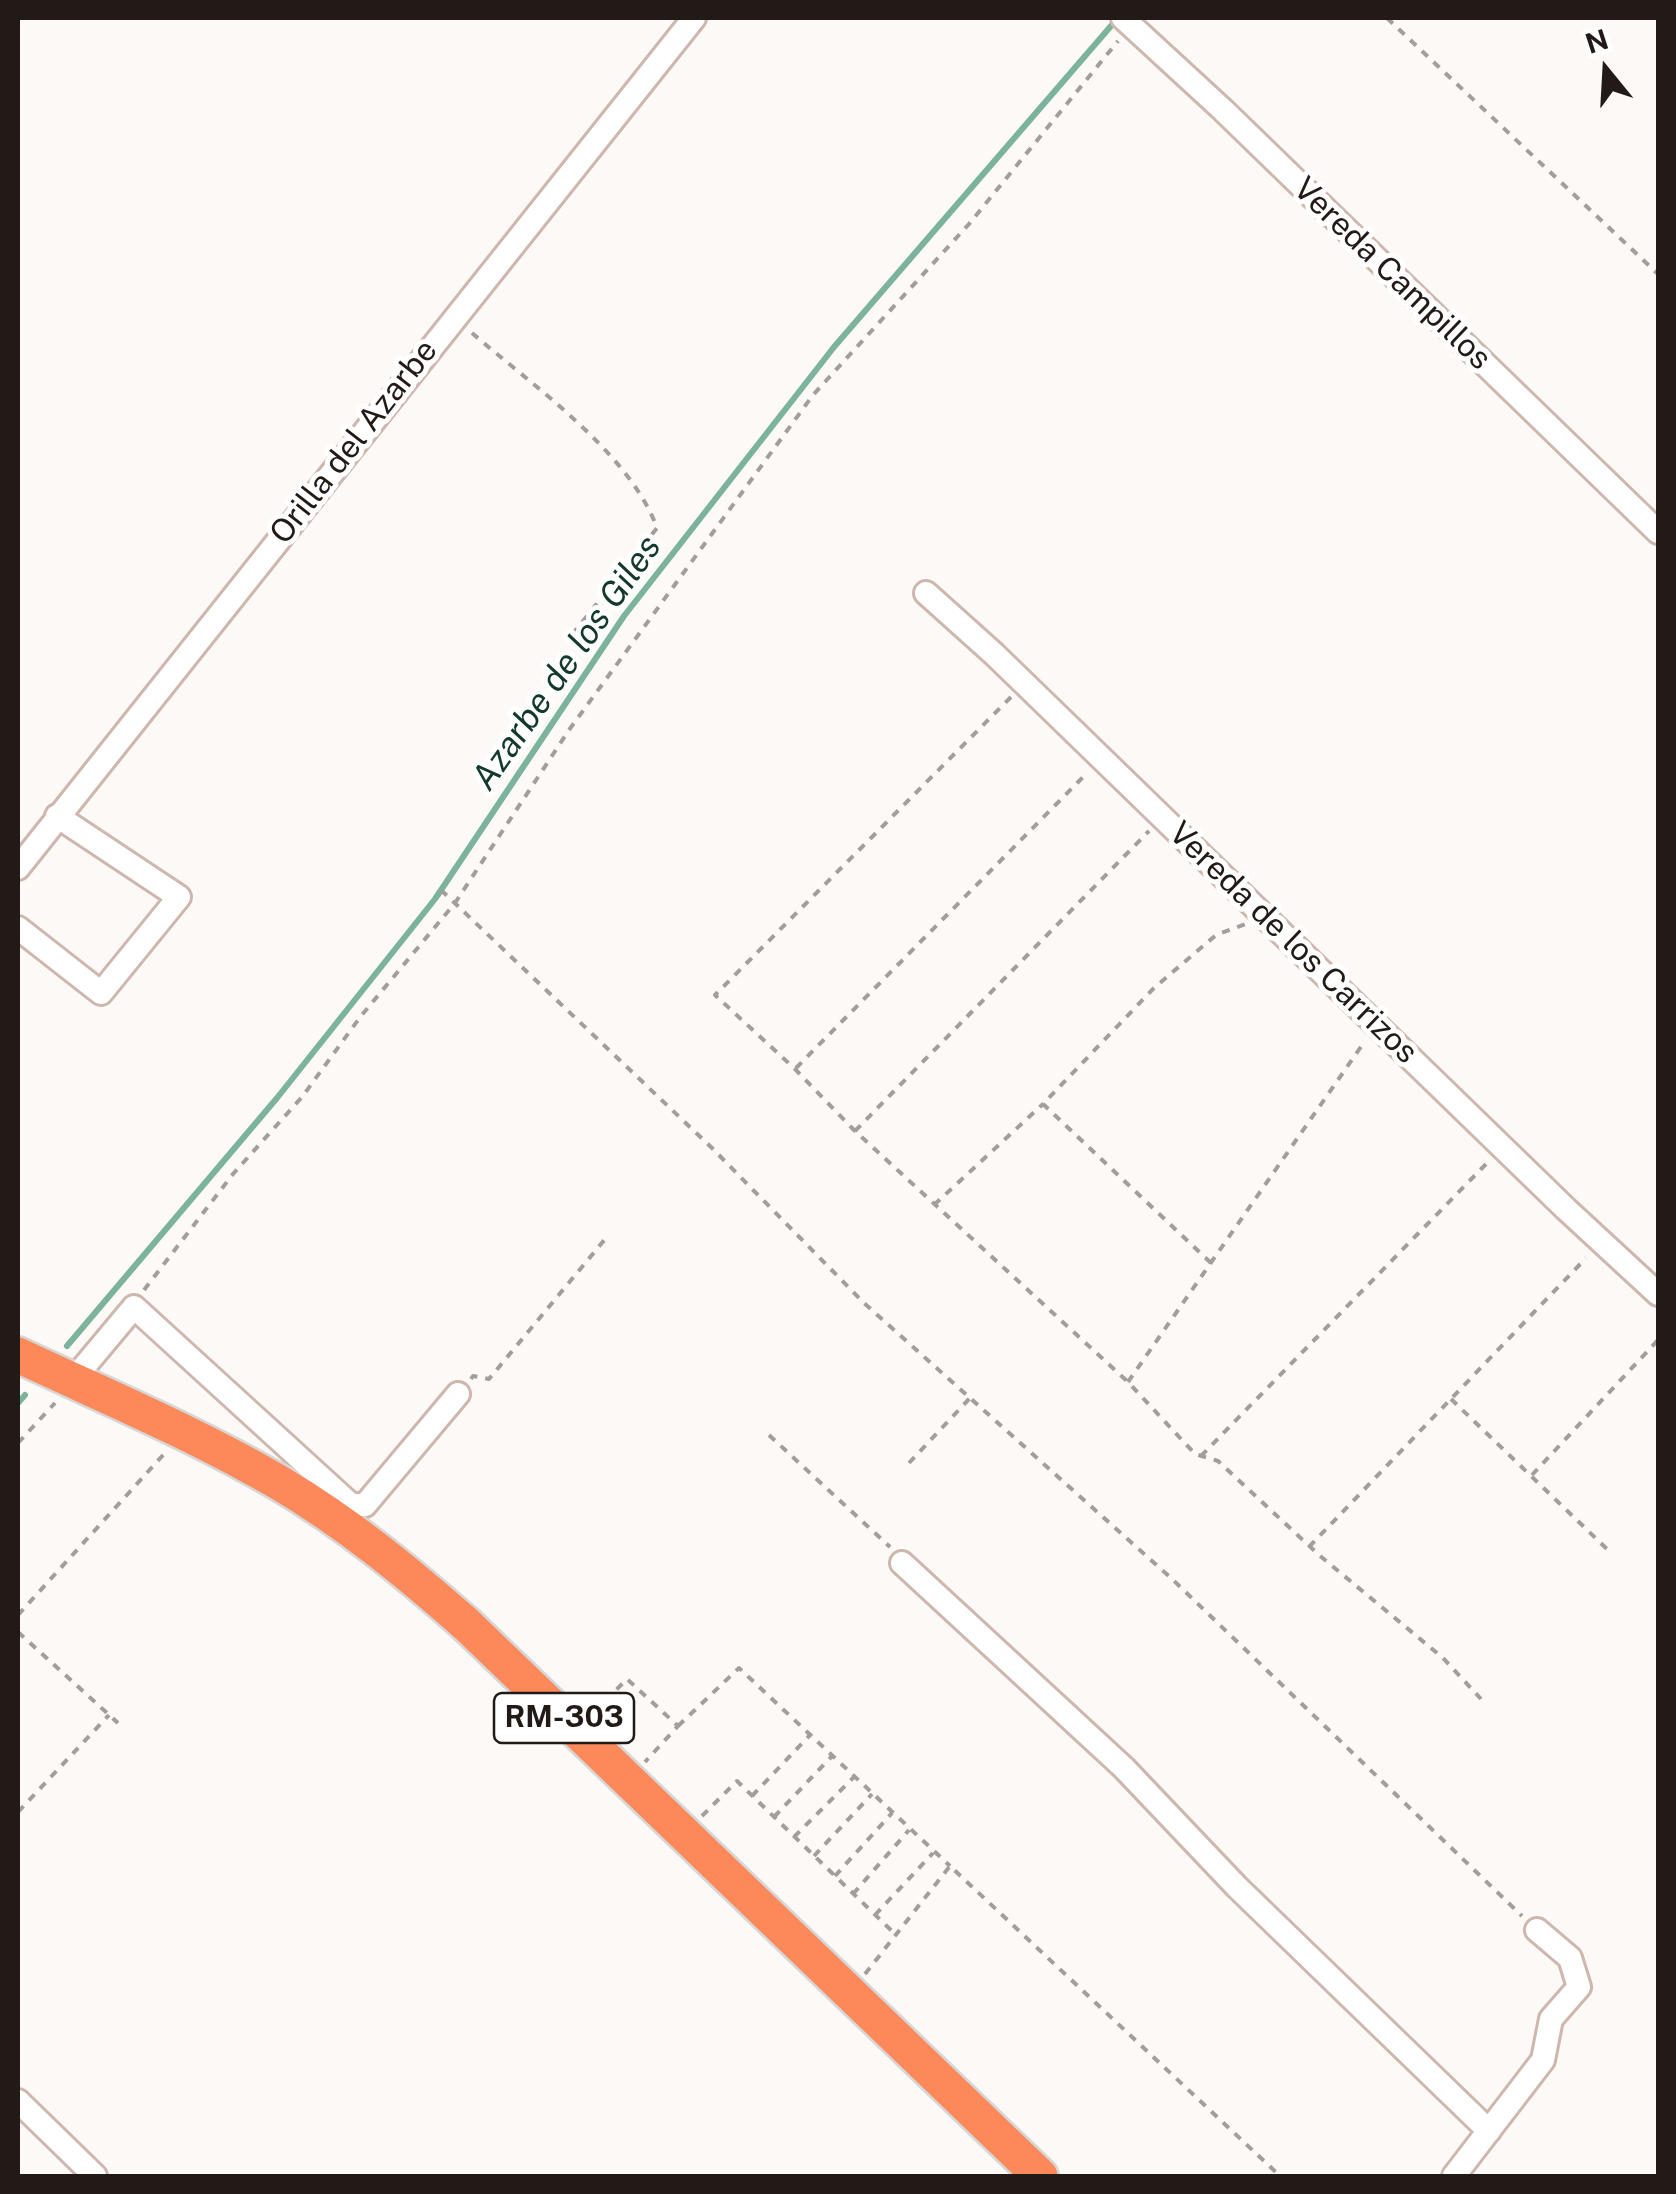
<!DOCTYPE html>
<html>
<head>
<meta charset="utf-8">
<style>
	body { margin:0 }
	#map { position:relative; width:1676px; height:2194px; overflow:hidden; background:#fdf9f7; font-family:"Public Sans",sans-serif }
	canvas { display:block }
	.frame { position:absolute; inset:0; border:20px solid #221a17; pointer-events:none }
	.north { position:absolute; left:1556px; top:20px; width:100px; height:100px; -webkit-text-stroke:8px #fff; paint-order:stroke; rotate:342deg; font-size:28px; font-weight:700; line-height:40px; text-align:center; color:#221a17 }
	.north::after { content:''; display:block; margin:auto; width:35px; height:45px; background:#221a17; clip-path:polygon(50% 0,100% 100%,50% 72%,0 100%) }
</style>
</head>
<body>
<div id="map">
<canvas width="1676" height="2194"></canvas>
<div class="frame"></div>
<div class="north">N</div>
</div>
<script>
const ctx = document.querySelector('canvas').getContext('2d');
ctx.lineJoin = 'round';
function stroke(path, color, width, dash) {
  ctx.strokeStyle = color;
  ctx.lineWidth = width;
  ctx.lineCap = dash ? 'butt' : 'round';
  ctx.setLineDash(dash || []);
  ctx.stroke(path);
}
function write(font, color, halo, rows, align = 'center') {
  ctx.font = font + ' "Public Sans",sans-serif';
  ctx.lineWidth = 10;
  ctx.setLineDash([]);
  ctx.textBaseline = 'middle';
  ctx.strokeStyle = halo;
  ctx.fillStyle = color;
  for (const [text, x, y, turn = 0] of rows) {
    ctx.save();
    ctx.translate(x, y);
    ctx.rotate((+turn || 0) * Math.PI / 180);
    ctx.textAlign = isNaN(turn) ? turn : align;
    if (halo) ctx.strokeText(text, 0, 0);
    ctx.fillText(text, 0, 0);
    ctx.restore();
  }
}
const stream = new Path2D(`
	M 67,1346 L 277,1098 L 435,899 L 624,616 L 834,347 L 1117,19
	M 18,1403 L 25,1395`);
const path = new Path2D(`
	M 1387,18 L 1658,274
	M 472,333 C 532,385 630,453 657,528 L 575,631
	M 1011,697 L 715,995 L 795,1069 L 855,1131 L 1128,1382 L 1195,1454 L 1218,1461 L 1319,1555 L 1443,1658 L 1481,1699
	M 441,890 L 712,1148 L 864,1303 L 1171,1578 L 1522,1916
	M 796,1068 L 1088,772
	M 855,1131 L 1149,831
	M 934,1205 L 1043,1104
	M 1211,1263 L 1043,1104 L 1154,988 L 1216,935 L 1246,924
	M 144,1290 L 233,1174 L 302,1097 L 361,1016 L 455,903 L 569,730 L 813,395 L 969,224 L 1118,41
	M 471,1379 L 473,1376 L 489,1379 L 606,1238
	M 1128,1382 L 1365,1041
	M 1451,1399 L 1609,1551
	M 769,1435 L 890,1547
	M 18,1443 L 55,1403
	M 1201,1456 L 1487,1163
	M 909,1463 L 970,1398
	M 1532,1475 L 1658,1340
	M 1309,1547 L 1586,1258
	M 18,1615 L 164,1454 L 162,1453
	M 18,1632 L 118,1723
	M 594,1712 L 627,1679 L 678,1726 L 645,1762
	M 678,1726 L 739,1668 L 950,1866
	M 752,1796 L 810,1735
	M 18,1812 L 109,1715
	M 702,1816 L 737,1781 L 896,1935
	M 774,1817 L 832,1756
	M 794,1837 L 854,1777
	M 814,1856 L 872,1794
	M 835,1876 L 892,1813
	M 853,1894 L 909,1830
	M 875,1915 L 933,1853
	M 865,1974 L 950,1866 L 1280,2176`);
const minor = new Path2D(`
	M 1123,18 L 1223,110 L 1658,532
	M 926,593 L 994,654 L 1566,1209 L 1658,1294
	M 18,868 L 694,18
	M 18,928 L 101,993 L 179,897 L 57,816
	M 73,1380 L 134,1307 L 351,1505 L 365,1505 L 458,1394
	M 902,1563 L 1124,1768 L 1237,1887 L 1489,2131
	M 18,2101 L 95,2176
	M 1454,2176 L 1543,2060 L 1551,2019 L 1579,1987 L 1570,1958 L 1537,1930`);
const highway = new Path2D(`
	M 18,1355 C 105,1396 194,1433 278,1482 C 346,1522 407,1572 466,1624 L 1040,2176`);
const shields = [
	[564,1718,140]
];
const shieldNames = [
	["RM-303",564,1718]
];
const streetNames = [
	["Vereda Campillos",1392,274,44],
	["Orilla del Azarbe",354,442,-52],
	["Vereda de los Carrizos",1293,943,44]
];
const waterNames = [
	["Azarbe de los Giles",567,663,-55]
];
stroke(stream, '#7cb39b', 6);
stroke(minor, '#cdb7af', 28);
stroke(highway, '#d7d6d5', 40);
stroke(path, '#a39d9b', 4, [8, 8]);
stroke(minor, '#fff', 22);
stroke(highway, '#fd895b', 35);
for (const [x, y, w] of shields) {
  const box = new Path2D();
  box.roundRect(x - w / 2, y - 25, w, 50, 8);
  ctx.fillStyle = '#fff';
  ctx.fill(box);
  stroke(box, '#221a17', 2.5);
}
write('bold 30px', '#221a17', null, shieldNames);
write('32px', '#221a17', '#fff', streetNames);
write('italic 35px', '#14392c', '#fff', waterNames);
</script>
</body>
</html>
